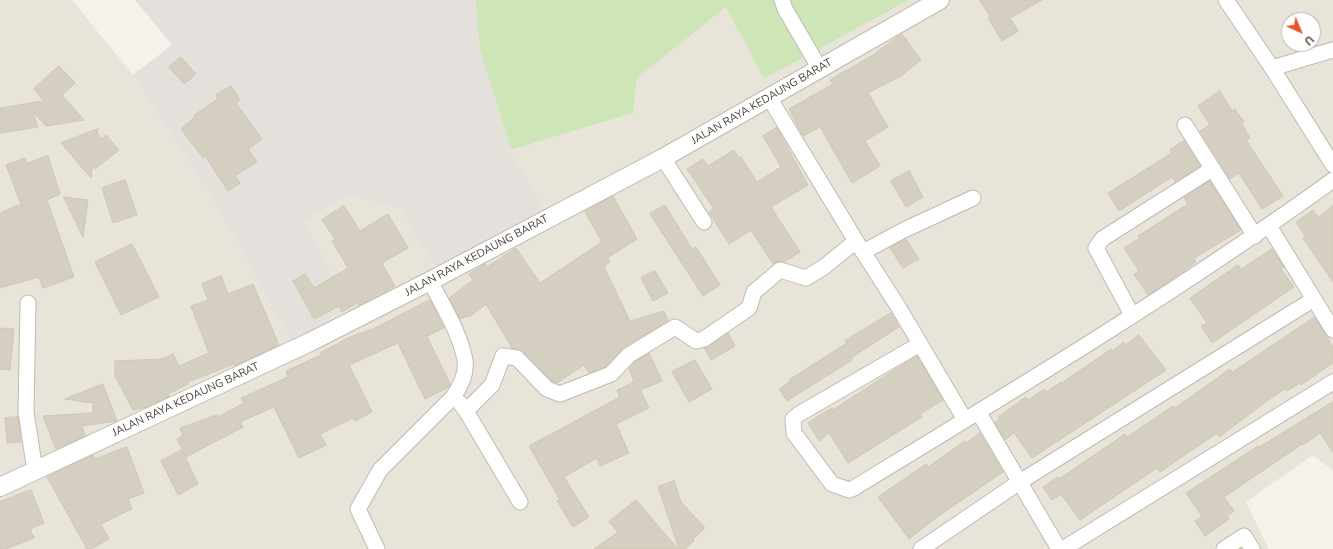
<!DOCTYPE html>
<html>
<head>
<meta charset="utf-8">
<style>
	body { margin:0 }
	#map { position:relative; width:1333px; height:549px; overflow:hidden; background:#f4f2eb; font-family:"Nunito Sans",sans-serif }
	canvas { display:block }
	.north { position:absolute; left:1281px; top:12px; width:40px; height:40px; box-sizing:border-box; background:#fff; border:1px solid #b6b4b0; border-radius:50%; rotate:136deg; font-size:11px; font-weight:700; line-height:16px; text-align:center; color:#484339 }
	.north::after { content:''; display:block; margin:auto; width:14px; height:18px; background:#ed532a; clip-path:polygon(50% 0,100% 100%,50% 72%,0 100%) }
</style>
</head>
<body>
<div id="map">
<canvas width="1333" height="549"></canvas>
<div class="north">U</div>
</div>
<script>
const ctx = document.querySelector('canvas').getContext('2d');
ctx.lineJoin = 'round';
function fill(path, color) {
  ctx.fillStyle = color;
  ctx.fill(path, 'evenodd');
}
function stroke(path, color, width, dash) {
  ctx.strokeStyle = color;
  ctx.lineWidth = width;
  ctx.lineCap = dash ? 'butt' : 'round';
  ctx.setLineDash(dash || []);
  ctx.stroke(path);
}
function write(font, color, halo, rows, align = 'center') {
  ctx.font = font + ' "Nunito Sans",sans-serif';
  ctx.lineWidth = 4;
  ctx.setLineDash([]);
  ctx.textBaseline = 'middle';
  ctx.strokeStyle = halo;
  ctx.fillStyle = color;
  for (const [text, x, y, turn = 0] of rows) {
    ctx.save();
    ctx.translate(x, y);
    ctx.rotate((+turn || 0) * Math.PI / 180);
    ctx.textAlign = isNaN(turn) ? turn : align;
    if (halo) ctx.strokeText(text, 0, 0);
    ctx.fillText(text, 0, 0);
    ctx.restore();
  }
}
const residential = new Path2D(`
	M 0,0 L 72,0 L 133,75 L 216,204 L 292,341 L 350,306 L 304,221 L 349,197 L 400,209 L 436,266 L 545,210 L 511,150 L 633,113 L 637,78 L 726,6 L 764,79 L 909,0 L 1333,0 L 1333,470 L 1313,455 L 1246,502 L 1269,549 L 0,549 ZM 1289,20 L 1313,20 L 1313,44 L 1289,44 Z`);
const industrial = new Path2D(`
	M 135,0 L 475,0 L 480,51 L 511,150 L 545,210 L 436,267 L 400,209 L 349,197 L 304,221 L 350,306 L 292,342 L 216,204 L 133,75 L 172,45 Z`);
const green = new Path2D(`
	M 475,0 L 909,0 L 764,79 L 726,7 L 637,78 L 633,113 L 511,150 L 480,51 Z`);
const building = new Path2D(`
	M 980,0 L 1042,0 L 1010,18 L 1018,31 L 1002,41 L 988,18 L 990,17 Z
	M 902,34 L 921,60 L 901,76 L 868,93 L 888,127 L 865,141 L 880,166 L 852,183 L 820,127 L 803,136 L 789,109 L 833,84 L 830,80 L 873,55 Z
	M 181,57 L 196,74 L 184,84 L 169,67 Z
	M 59,66 L 75,83 L 62,95 L 84,120 L 46,126 L 33,112 L 38,127 L 0,133 L 0,108 L 44,101 L 34,89 Z
	M 231,86 L 240,100 L 236,103 L 262,139 L 248,149 L 257,162 L 235,176 L 240,183 L 228,191 L 205,156 L 203,158 L 181,129 L 195,117 L 194,115 L 218,99 L 216,95 Z
	M 1220,91 L 1232,111 L 1235,109 L 1244,122 L 1242,124 L 1250,138 L 1246,140 L 1283,196 L 1262,209 L 1239,173 L 1230,179 L 1200,131 L 1210,125 L 1198,106 Z
	M 777,128 L 808,185 L 771,207 L 800,252 L 784,262 L 779,261 L 773,264 L 751,230 L 729,244 L 709,212 L 714,209 L 687,169 L 703,159 L 708,166 L 734,150 L 739,158 L 741,157 L 757,182 L 781,167 L 763,136 Z
	M 98,129 L 97,133 L 102,139 L 106,135 L 119,150 L 95,169 L 93,162 L 91,178 L 61,143 Z
	M 1184,141 L 1200,166 L 1175,182 L 1172,177 L 1119,211 L 1108,193 L 1172,153 L 1170,150 Z
	M 48,156 L 60,194 L 47,200 L 74,277 L 43,288 L 39,277 L 0,288 L 0,213 L 21,204 L 6,165 L 25,158 L 27,163 Z
	M 909,171 L 923,197 L 906,207 L 891,181 Z
	M 125,180 L 137,215 L 113,223 L 102,188 Z
	M 1210,181 L 1241,230 L 1194,258 L 1196,262 L 1148,295 L 1134,274 L 1139,271 L 1124,248 L 1140,238 L 1138,236 L 1188,204 L 1184,197 Z
	M 613,196 L 637,239 L 607,258 L 610,262 L 604,267 L 630,321 L 664,311 L 668,321 L 624,347 L 606,366 L 589,373 L 584,365 L 557,383 L 552,381 L 523,352 L 512,348 L 486,304 L 469,317 L 468,316 L 460,319 L 449,298 L 473,280 L 469,274 L 485,264 L 487,267 L 516,248 L 540,283 L 602,242 L 585,212 Z
	M 64,197 L 88,200 L 83,237 Z
	M 665,205 L 692,249 L 696,247 L 720,285 L 703,296 L 650,214 Z
	M 344,206 L 360,231 L 388,214 L 408,248 L 382,263 L 395,286 L 359,305 L 357,303 L 342,312 L 339,306 L 314,319 L 293,281 L 305,274 L 314,288 L 348,268 L 332,241 L 335,239 L 322,220 Z
	M 1333,206 L 1333,282 L 1303,238 L 1305,236 L 1296,222 L 1313,210 L 1318,217 Z
	M 906,239 L 919,259 L 903,268 L 890,248 Z
	M 132,244 L 159,297 L 121,315 L 95,262 Z
	M 1272,249 L 1284,267 L 1281,269 L 1294,287 L 1212,343 L 1201,326 L 1207,323 L 1190,298 L 1238,265 L 1241,269 Z
	M 655,271 L 668,293 L 653,301 L 641,278 Z
	M 221,276 L 228,294 L 253,284 L 279,345 L 235,366 L 234,364 L 188,382 L 188,384 L 168,394 L 169,396 L 147,407 L 133,410 L 115,376 L 115,361 L 163,359 L 173,354 L 179,366 L 209,353 L 191,306 L 208,300 L 202,284 Z
	M 430,300 L 444,328 L 427,336 L 450,384 L 449,387 L 425,399 L 398,343 L 349,365 L 372,412 L 355,421 L 353,418 L 320,434 L 326,445 L 299,458 L 274,407 L 240,422 L 243,427 L 186,457 L 177,439 L 183,435 L 180,428 L 217,415 L 218,417 L 244,403 L 241,398 L 288,377 L 286,371 L 321,355 L 320,353 L 348,338 L 375,328 Z
	M 891,313 L 899,327 L 866,348 L 851,358 L 852,360 L 787,401 L 779,389 L 790,382 L 789,380 L 847,343 L 845,341 Z
	M 1315,317 L 1333,347 L 1333,363 L 1301,385 L 1300,383 L 1287,391 L 1285,389 L 1271,398 L 1219,437 L 1217,433 L 1160,472 L 1157,468 L 1080,520 L 1061,494 L 1052,500 L 1043,487 L 1058,477 L 1059,479 L 1125,434 L 1127,437 L 1173,406 L 1175,408 L 1230,369 L 1232,372 Z
	M 0,328 L 14,329 L 10,370 L 0,369 Z
	M 728,333 L 735,346 L 711,360 L 704,348 Z
	M 1139,335 L 1166,370 L 1032,458 L 1014,433 L 1005,440 L 995,422 L 1000,419 L 998,417 L 1026,397 L 1028,400 L 1044,389 L 1046,392 L 1061,382 L 1062,383 L 1111,349 L 1112,351 L 1124,342 L 1125,345 Z
	M 649,353 L 662,381 L 640,390 L 649,408 L 616,424 L 629,453 L 600,466 L 597,458 L 564,477 L 589,517 L 573,527 L 557,501 L 560,500 L 529,446 L 620,397 L 617,390 L 634,382 L 629,368 L 635,362 Z
	M 917,356 L 943,400 L 920,414 L 922,417 L 848,463 L 829,433 L 819,441 L 808,423 L 831,408 L 832,410 Z
	M 695,360 L 712,389 L 689,402 L 672,372 Z
	M 103,384 L 117,421 L 82,426 L 85,436 L 56,449 L 43,416 L 93,413 L 93,403 L 65,399 Z
	M 1333,402 L 1333,452 L 1320,433 L 1303,445 L 1302,444 L 1224,497 L 1234,511 L 1227,516 L 1229,519 L 1205,536 L 1195,521 L 1202,516 L 1186,493 L 1258,446 L 1259,447 L 1271,440 Z
	M 18,417 L 21,442 L 7,443 L 5,418 Z
	M 980,433 L 1003,472 L 937,517 L 909,539 L 878,497 L 926,464 L 928,467 L 965,441 L 966,443 Z
	M 127,447 L 144,493 L 128,499 L 132,509 L 101,524 L 109,539 L 91,549 L 87,549 L 47,477 L 93,455 L 94,459 Z
	M 182,450 L 198,484 L 178,495 L 161,461 Z
	M 674,481 L 681,502 L 705,528 L 693,539 L 694,541 L 685,549 L 679,549 L 658,487 Z
	M 31,490 L 44,523 L 30,529 L 34,538 L 6,549 L 0,549 L 0,502 Z
	M 636,500 L 678,549 L 594,549 L 618,532 L 609,522 Z`);
const minor = new Path2D(`
	M 782,0 L 785,9 L 820,69
	M 1226,0 L 1272,68 L 1333,165
	M 1272,68 L 1333,50
	M 770,99 L 856,241 L 899,308 L 965,420
	M 1185,125 L 1255,236
	M 663,158 L 704,222
	M 1269,226 L 1333,330
	M 863,252 L 904,230 L 973,198
	M 28,303 L 26,412 L 35,471
	M 1132,315 L 1096,248 L 1102,239 L 1212,169
	M 920,344 L 799,414 L 793,419 L 794,433 L 832,484 L 849,490 L 854,488 C 1016,389 1179,291 1333,180
	M 460,403 L 466,411 L 520,502
	M 466,411 L 492,385 L 503,356 L 517,358 L 547,389 L 560,394 L 611,374 L 629,355 L 675,327 L 696,341 L 704,339 L 749,308 L 754,292 L 780,270 L 806,278 L 824,267 L 856,241
	M 979,413 L 1059,549
	M 377,549 L 358,509 L 380,470 L 453,397 C 460,387 467,373 465,360 C 460,333 443,306 430,281
	M 921,549 L 1018,483 L 1314,299
	M 1063,549 L 1333,382
	M 1224,549 L 1244,536 L 1252,549`);
const tertiary = new Path2D(`
	M 0,487 L 310,342 L 430,281 L 663,158 L 940,0`);
const streetNames = [
	["JALAN RAYA KEDAUNG BARAT",762,102,-30],
	["JALAN RAYA KEDAUNG BARAT",477,256,-28],
	["JALAN RAYA KEDAUNG BARAT",186,400,-25]
];
fill(residential, '#e8e4d9');
fill(industrial, '#e4e1dc');
fill(green, '#cee6b7');
fill(building, '#d5cfc1');
stroke(building, '#d0c7b4', 1);
stroke(minor, '#c0baae', 17);
stroke(tertiary, '#c0baae', 20);
stroke(minor, '#fff', 15);
stroke(tertiary, '#fff', 18);
write('11px', '#484339', '#fff', streetNames);
</script>
</body>
</html>
